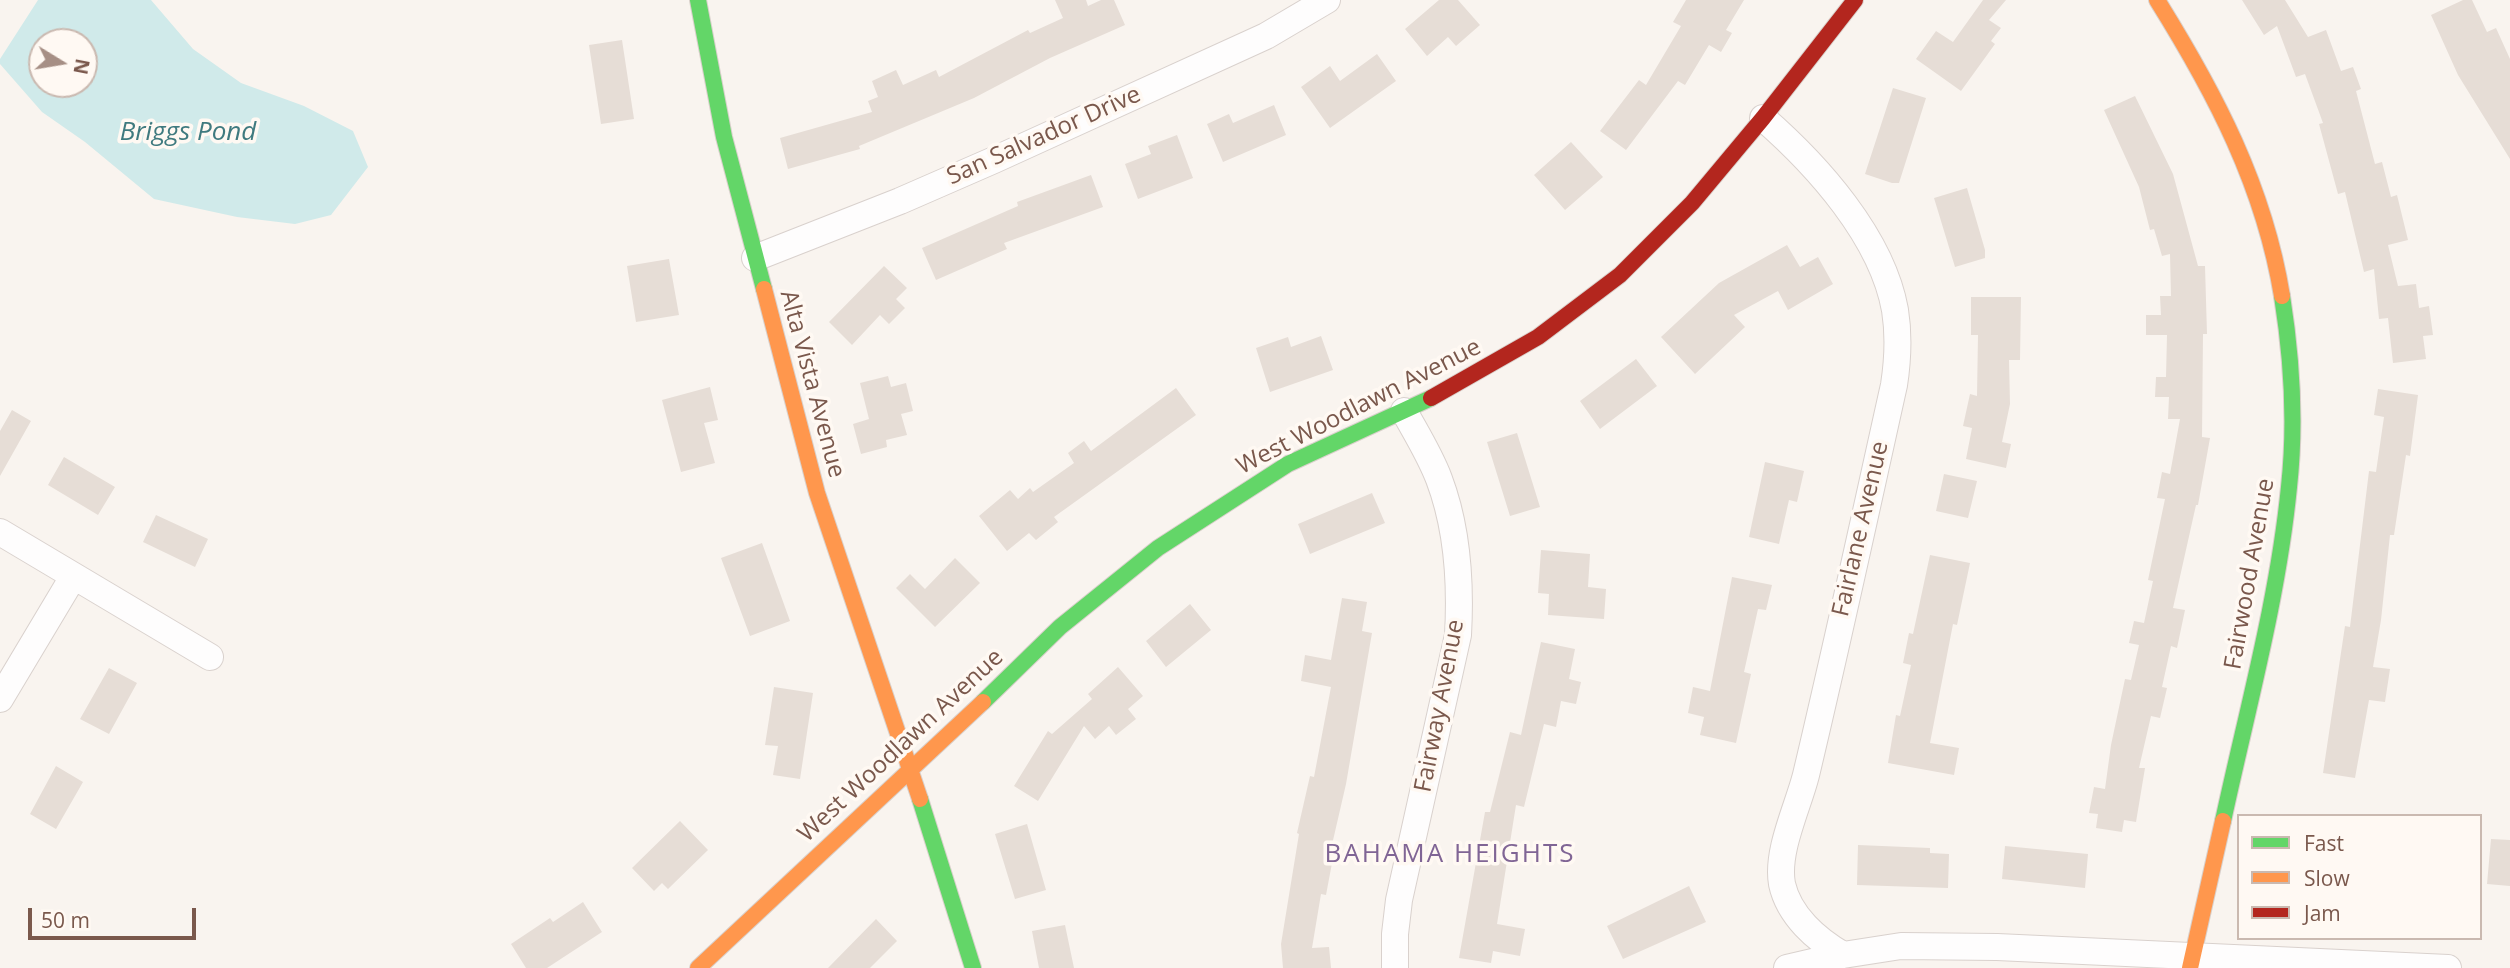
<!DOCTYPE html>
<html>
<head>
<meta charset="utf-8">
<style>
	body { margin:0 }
	#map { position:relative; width:2510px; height:968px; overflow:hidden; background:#f9f4ef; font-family:"Open Sans",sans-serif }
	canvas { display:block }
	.legend { position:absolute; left:2237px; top:814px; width:245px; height:126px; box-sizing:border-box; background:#fff9f3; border:2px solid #cab9b0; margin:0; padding:9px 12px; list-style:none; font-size:21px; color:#7a584c }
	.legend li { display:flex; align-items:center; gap:14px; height:35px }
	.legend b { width:35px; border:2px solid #cab9b0 }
	.north { position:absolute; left:28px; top:28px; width:70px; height:70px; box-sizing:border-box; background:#fff9f3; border:2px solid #cab9b0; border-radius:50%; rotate:101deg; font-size:19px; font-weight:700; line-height:28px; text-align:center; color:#7a584c }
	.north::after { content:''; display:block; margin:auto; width:24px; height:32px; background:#a68f85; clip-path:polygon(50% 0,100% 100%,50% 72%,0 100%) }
	.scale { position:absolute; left:28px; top:908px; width:168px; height:32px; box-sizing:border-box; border:4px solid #7a584c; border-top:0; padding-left:9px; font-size:21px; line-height:24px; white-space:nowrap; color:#7a584c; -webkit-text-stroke:5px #fff9f3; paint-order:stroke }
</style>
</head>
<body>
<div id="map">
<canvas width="2510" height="968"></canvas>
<ul class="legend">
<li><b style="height:9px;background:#63d668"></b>Fast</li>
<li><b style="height:9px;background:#ff974d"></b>Slow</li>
<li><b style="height:9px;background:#b3261e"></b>Jam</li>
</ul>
<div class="north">N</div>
<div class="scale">50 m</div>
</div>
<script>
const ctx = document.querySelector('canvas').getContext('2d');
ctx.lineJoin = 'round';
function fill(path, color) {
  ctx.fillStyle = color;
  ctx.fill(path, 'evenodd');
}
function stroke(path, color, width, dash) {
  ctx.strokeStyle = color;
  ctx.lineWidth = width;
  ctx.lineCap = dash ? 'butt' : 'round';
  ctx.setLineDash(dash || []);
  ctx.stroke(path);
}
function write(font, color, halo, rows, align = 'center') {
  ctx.font = font + ' "Open Sans",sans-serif';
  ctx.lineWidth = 7;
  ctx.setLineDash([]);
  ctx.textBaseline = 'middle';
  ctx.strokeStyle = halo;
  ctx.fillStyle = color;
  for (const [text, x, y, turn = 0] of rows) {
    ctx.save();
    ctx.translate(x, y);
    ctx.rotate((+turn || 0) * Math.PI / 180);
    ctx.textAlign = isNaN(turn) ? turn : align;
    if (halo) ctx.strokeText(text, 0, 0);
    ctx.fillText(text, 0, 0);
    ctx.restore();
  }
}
const water = new Path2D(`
	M 38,0 L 151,0 L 193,49 L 241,83 L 304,106 L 353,131 L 368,167 L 331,215 L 295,224 L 237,217 L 154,199 L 85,142 L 42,112 L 0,64 L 0,59 ZM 42,42 L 84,42 L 84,84 L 42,84 Z`);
const building = new Path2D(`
	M 1055,0 L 1086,0 L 1088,6 L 1101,0 L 1114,0 L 1125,25 L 1050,58 L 974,98 L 859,146 L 860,149 L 788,169 L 780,138 L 872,112 L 868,101 L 878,97 L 872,81 L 896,70 L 903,85 L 936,70 L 939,77 L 1028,30 L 1030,33 L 1063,18 Z
	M 1439,0 L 1458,0 L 1480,25 L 1456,46 L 1448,37 L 1427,56 L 1405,29 Z
	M 1686,0 L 1744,0 L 1726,30 L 1732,33 L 1721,52 L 1709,45 L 1685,85 L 1678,81 L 1626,150 L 1600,131 L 1639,80 L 1646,85 L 1681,26 L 1673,22 Z
	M 1983,0 L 2006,0 L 1989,20 L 2001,28 L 1991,41 L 1995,44 L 1961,91 L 1916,59 L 1936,31 L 1953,42 Z
	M 2242,0 L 2285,0 L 2308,37 L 2326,30 L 2341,71 L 2353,67 L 2361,89 L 2356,91 L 2375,164 L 2382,162 L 2391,197 L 2397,195 L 2408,240 L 2388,245 L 2398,286 L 2416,284 L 2419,308 L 2429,306 L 2433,335 L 2423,336 L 2426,359 L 2393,363 L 2388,318 L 2379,319 L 2374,269 L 2364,272 L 2345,192 L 2338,194 L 2319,124 L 2323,123 L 2305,74 L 2296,77 L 2277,26 L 2264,35 Z
	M 2463,0 L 2472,0 L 2487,32 L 2496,28 L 2510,59 L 2510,159 L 2458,75 L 2431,15 Z
	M 622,40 L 634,119 L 601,124 L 589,45 Z
	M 1377,54 L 1396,81 L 1330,128 L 1301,87 L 1330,66 L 1340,81 Z
	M 1893,88 L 1926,98 L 1899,183 L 1892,183 L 1865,174 Z
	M 2135,96 L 2173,174 L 2198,266 L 2205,266 L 2207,334 L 2203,334 L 2202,437 L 2210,438 L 2198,505 L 2196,505 L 2173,608 L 2185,610 L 2177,648 L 2171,646 L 2162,687 L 2167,688 L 2160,718 L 2151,716 L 2139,768 L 2145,768 L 2136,822 L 2124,820 L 2122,832 L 2096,828 L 2098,814 L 2089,813 L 2094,787 L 2105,789 L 2111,745 L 2125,679 L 2131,680 L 2139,645 L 2129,643 L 2134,621 L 2144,623 L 2153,581 L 2148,580 L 2165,499 L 2157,498 L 2162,472 L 2170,474 L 2180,419 L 2168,419 L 2169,397 L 2155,397 L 2156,377 L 2166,377 L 2167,335 L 2146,335 L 2146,315 L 2161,315 L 2160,296 L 2171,296 L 2170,254 L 2162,256 L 2154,229 L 2150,230 L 2139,187 L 2104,110 Z
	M 1274,105 L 1286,135 L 1223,162 L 1207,124 L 1229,114 L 1233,123 Z
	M 1177,135 L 1193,178 L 1138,199 L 1125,164 L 1151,154 L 1148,146 Z
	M 1571,142 L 1603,177 L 1565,210 L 1534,175 Z
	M 1091,175 L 1103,207 L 1004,243 L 1007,249 L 936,280 L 922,248 L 1018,206 L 1017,202 Z
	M 1967,188 L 1985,250 L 1985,258 L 1955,267 L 1934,198 Z
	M 1787,245 L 1800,267 L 1818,257 L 1833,284 L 1788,310 L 1778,291 L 1734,315 L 1745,327 L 1695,374 L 1661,337 L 1719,283 Z
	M 669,259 L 679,315 L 636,322 L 627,266 Z
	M 884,266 L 907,288 L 896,299 L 905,308 L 889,324 L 880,315 L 852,345 L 829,322 Z
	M 1971,297 L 2021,297 L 2020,360 L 2009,360 L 2010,404 L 2002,442 L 2011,444 L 2006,468 L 1966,459 L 1972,428 L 1963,426 L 1970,394 L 1977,396 L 1978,335 L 1971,335 Z
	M 1321,336 L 1333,370 L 1270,392 L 1256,348 L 1288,337 L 1291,347 Z
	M 1636,359 L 1657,386 L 1600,429 L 1580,401 Z
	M 888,376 L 891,387 L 906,383 L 913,411 L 901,414 L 907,435 L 886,440 L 887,447 L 861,454 L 853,424 L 869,419 L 860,383 Z
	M 710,387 L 718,420 L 704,423 L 715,463 L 681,472 L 662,400 Z
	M 1176,388 L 1196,415 L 1054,517 L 1058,522 L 1036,540 L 1029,533 L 1007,551 L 979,516 L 1010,490 L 1018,499 L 1030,488 L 1033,492 L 1074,463 L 1068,453 L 1084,441 L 1091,451 Z
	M 2378,389 L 2418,395 L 2410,456 L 2406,455 L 2394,535 L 2390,535 L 2381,620 L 2373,667 L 2390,669 L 2385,702 L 2369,700 L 2355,778 L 2323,773 L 2345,626 L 2350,627 L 2369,471 L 2376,472 L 2384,417 L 2374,415 Z
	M 12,410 L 31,421 L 0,476 L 0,431 Z
	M 1517,433 L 1540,507 L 1510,516 L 1487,442 Z
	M 64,457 L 115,487 L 98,515 L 48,485 Z
	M 1765,462 L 1804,471 L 1797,502 L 1789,500 L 1779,544 L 1749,537 Z
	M 1944,474 L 1977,481 L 1968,518 L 1936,511 Z
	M 1372,493 L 1385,523 L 1310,554 L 1298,524 Z
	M 156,515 L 208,539 L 195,567 L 143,542 Z
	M 762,543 L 790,621 L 750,636 L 721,558 Z
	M 1541,550 L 1590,554 L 1588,587 L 1606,589 L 1604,619 L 1548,615 L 1549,594 L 1538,593 Z
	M 1930,555 L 1970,563 L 1957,625 L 1953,624 L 1930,743 L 1959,748 L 1954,775 L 1888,763 L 1896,715 L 1900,716 L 1911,665 L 1903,663 L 1909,633 L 1913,634 Z
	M 955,558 L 980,583 L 935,627 L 896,588 L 910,574 L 925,589 Z
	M 1732,577 L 1772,585 L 1766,610 L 1758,609 L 1744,672 L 1751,674 L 1736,743 L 1700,735 L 1704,717 L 1688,713 L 1693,687 L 1710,691 Z
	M 1342,598 L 1367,602 L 1362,631 L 1372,633 L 1346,784 L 1328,862 L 1332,863 L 1326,895 L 1321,894 L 1312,948 L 1329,947 L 1331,968 L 1283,968 L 1281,944 L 1299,834 L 1297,833 L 1310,776 L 1314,777 L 1331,687 L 1301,681 L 1305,655 L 1331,660 Z
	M 1190,604 L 1211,630 L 1166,667 L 1146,641 Z
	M 1541,642 L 1575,649 L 1569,679 L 1581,682 L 1576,704 L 1561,701 L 1556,727 L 1544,724 L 1524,807 L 1516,805 L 1497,924 L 1525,929 L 1520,956 L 1493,951 L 1491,963 L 1459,958 L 1485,812 L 1490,812 L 1510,732 L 1521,735 Z
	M 1118,667 L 1143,696 L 1128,709 L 1136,719 L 1116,735 L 1109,726 L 1095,739 L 1084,726 L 1038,801 L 1014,786 L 1048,731 L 1052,734 L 1092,699 L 1088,694 Z
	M 109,668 L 137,683 L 109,734 L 80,719 Z
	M 774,687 L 813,693 L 800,779 L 773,775 L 778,746 L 765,745 Z
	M 56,766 L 83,782 L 56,829 L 30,814 Z
	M 680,821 L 708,850 L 668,889 L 662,883 L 654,891 L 632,868 Z
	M 1027,824 L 1046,890 L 1015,899 L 995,834 Z
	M 2491,839 L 2510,840 L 2510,886 L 2487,884 Z
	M 1858,845 L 1930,848 L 1930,853 L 1949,854 L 1948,888 L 1857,885 Z
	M 2005,846 L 2088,854 L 2085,888 L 2002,879 Z
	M 1689,886 L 1706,922 L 1623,959 L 1607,926 Z
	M 583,902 L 602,932 L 547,968 L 526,968 L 511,944 L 550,918 L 553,922 Z
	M 876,919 L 897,941 L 870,968 L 828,968 Z
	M 1065,925 L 1074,968 L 1039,968 L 1032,931 Z`);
const street = new Path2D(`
	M 1763,118 C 1817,165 1882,237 1895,310 C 1899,335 1898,359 1894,385 C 1865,515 1837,645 1806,775 C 1798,807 1776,851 1782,884 C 1789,916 1817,940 1843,955
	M 755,258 L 900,201 L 994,160 L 1266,36 L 1327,0
	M 0,532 L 210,657
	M 0,699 L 73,577
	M 1395,968 L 1395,934 L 1399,900 L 1458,635 C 1461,582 1458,529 1439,479 C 1430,455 1416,433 1404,411
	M 1787,968 L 1843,955 L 1901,946 L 1997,947 L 2448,968`);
const fast = new Path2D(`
	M 698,0 L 724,137 L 764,289
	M 983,702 L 1060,627 L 1158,548 L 1288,464 L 1431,398
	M 920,799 L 973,968
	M 2223,821 C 2247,710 2278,599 2289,487 C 2296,423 2292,359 2282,296`);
const slow = new Path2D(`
	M 2157,0 C 2215,93 2264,186 2282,296
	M 764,289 L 817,493 L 920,799
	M 698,968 L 983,702
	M 2190,968 L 2223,821`);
const jam = new Path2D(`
	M 1431,398 L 1538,337 L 1620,275 L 1692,203 L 1763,118 L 1855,0`);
const streetNames = [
	["San Salvador Drive",1044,136,-24],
	["Alta Vista Avenue",812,384,75],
	["West Woodlawn Avenue",1359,407,-27],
	["Fairlane Avenue",1861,529,-77],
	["Fairwood Avenue",2250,574,-80],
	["Fairway Avenue",1440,706,-79],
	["West Woodlawn Avenue",901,746,-43]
];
const waterNames = [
	["Briggs Pond",188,133]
];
const neighbourhoodNames = [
	["BAHAMA HEIGHTS",1450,855]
];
fill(water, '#d0eaea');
fill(building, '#e6ddd6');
stroke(street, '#d9d1cd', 28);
stroke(fast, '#d9d0cb', 18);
stroke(slow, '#d9d0cb', 18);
stroke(jam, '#d9d0cb', 18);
stroke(street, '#fefdfd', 26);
stroke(fast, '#63d668', 16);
stroke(slow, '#ff974d', 16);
stroke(jam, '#b3261e', 16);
write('24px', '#7a584c', '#fff9f3', streetNames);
write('italic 26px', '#3f7a7f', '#fff9f3', waterNames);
ctx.letterSpacing = '2px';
write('26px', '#806595', '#fff9f3', neighbourhoodNames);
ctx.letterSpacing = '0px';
</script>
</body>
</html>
